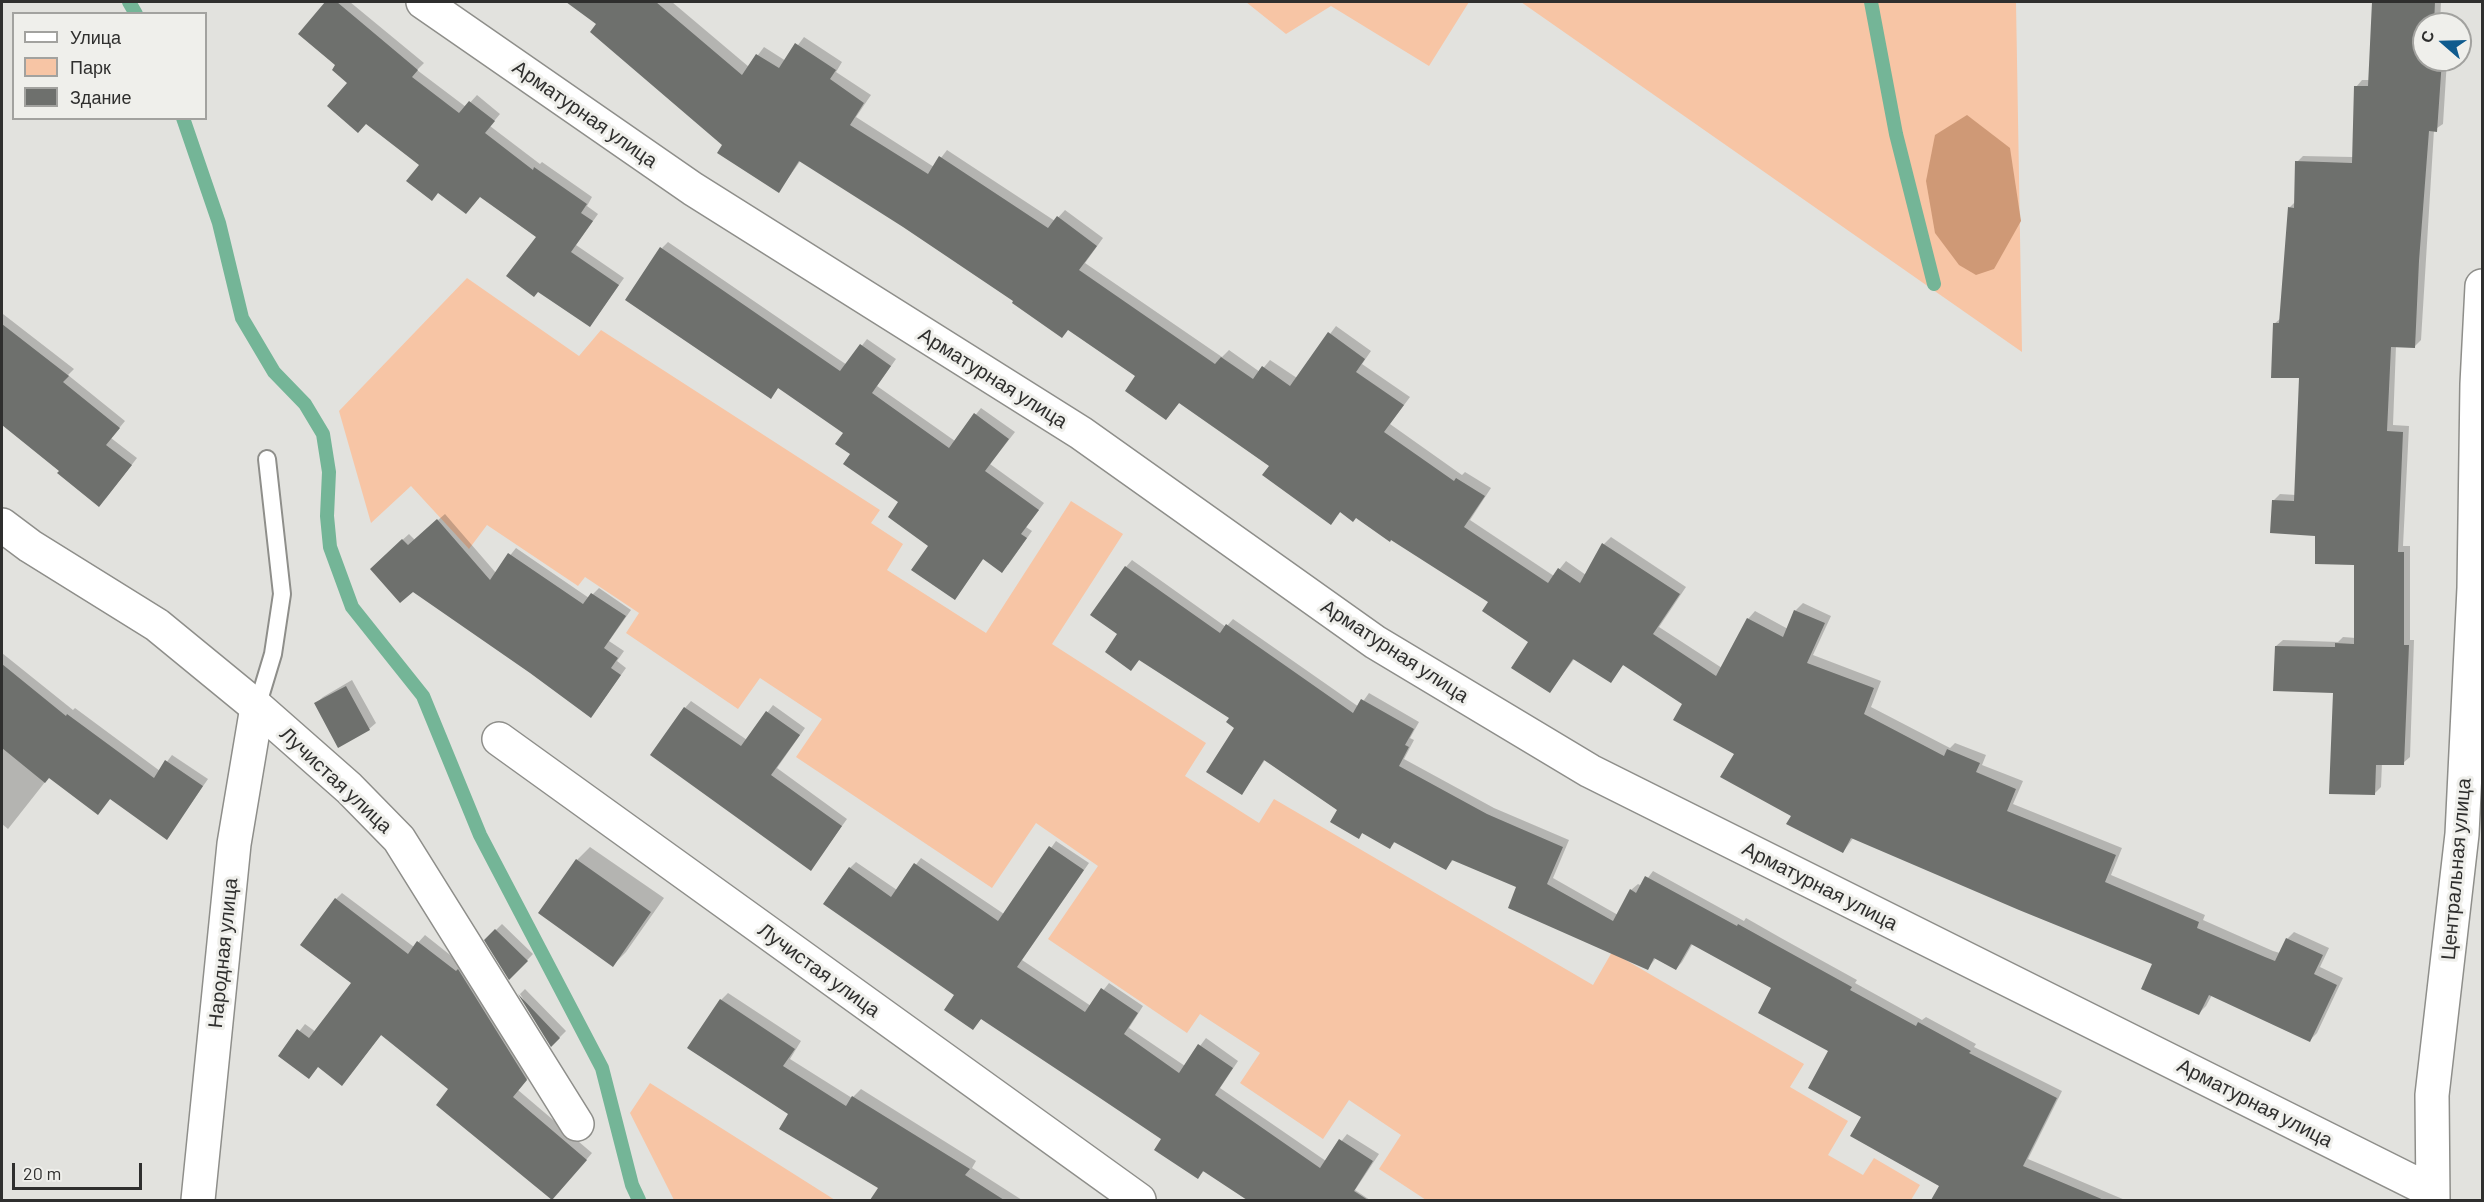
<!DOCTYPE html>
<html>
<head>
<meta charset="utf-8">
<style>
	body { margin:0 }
	#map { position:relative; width:2484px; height:1202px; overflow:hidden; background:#e2e2de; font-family:Barlow,sans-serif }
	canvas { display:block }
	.frame { position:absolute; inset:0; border:3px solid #2f2f2e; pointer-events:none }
	.legend { position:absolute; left:12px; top:12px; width:195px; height:108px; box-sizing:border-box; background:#efefeb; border:2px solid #a2a29f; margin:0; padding:8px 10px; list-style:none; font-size:18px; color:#2f2f2e }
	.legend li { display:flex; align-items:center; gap:12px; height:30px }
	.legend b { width:30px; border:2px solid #a2a29f }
	.north { position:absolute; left:2412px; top:12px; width:60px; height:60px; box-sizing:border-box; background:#efefeb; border:2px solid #a2a29f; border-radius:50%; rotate:290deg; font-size:16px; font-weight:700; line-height:24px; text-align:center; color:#2f2f2e }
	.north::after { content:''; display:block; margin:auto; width:21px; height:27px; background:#0f5b8e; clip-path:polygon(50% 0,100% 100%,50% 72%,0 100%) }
	.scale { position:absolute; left:12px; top:1163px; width:130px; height:27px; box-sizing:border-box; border:3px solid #2f2f2e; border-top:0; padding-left:8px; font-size:18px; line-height:21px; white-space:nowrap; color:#2f2f2e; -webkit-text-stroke:4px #efefeb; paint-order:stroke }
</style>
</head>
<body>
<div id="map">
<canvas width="2484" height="1202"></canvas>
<div class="frame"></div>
<ul class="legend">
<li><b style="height:8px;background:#fff"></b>Улица</li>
<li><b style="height:16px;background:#f7c5a5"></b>Парк</li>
<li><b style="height:16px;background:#6e706d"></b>Здание</li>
</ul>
<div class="north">С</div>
<div class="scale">20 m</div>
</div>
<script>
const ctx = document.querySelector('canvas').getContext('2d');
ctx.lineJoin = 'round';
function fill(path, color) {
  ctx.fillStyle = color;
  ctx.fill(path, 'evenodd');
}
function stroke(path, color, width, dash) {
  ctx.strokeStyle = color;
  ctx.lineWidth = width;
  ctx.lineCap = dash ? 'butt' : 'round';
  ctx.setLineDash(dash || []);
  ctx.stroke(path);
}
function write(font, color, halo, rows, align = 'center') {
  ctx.font = font + ' Barlow,sans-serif';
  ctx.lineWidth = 6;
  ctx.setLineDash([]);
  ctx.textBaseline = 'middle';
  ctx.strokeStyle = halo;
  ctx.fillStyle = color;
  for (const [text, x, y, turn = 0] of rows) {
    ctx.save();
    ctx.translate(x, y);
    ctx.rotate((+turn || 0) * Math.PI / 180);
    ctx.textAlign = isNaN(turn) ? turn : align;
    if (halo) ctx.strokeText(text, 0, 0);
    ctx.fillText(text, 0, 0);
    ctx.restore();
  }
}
const green = new Path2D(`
	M 1246,2 L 1469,2 L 1429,66 L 1331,6 L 1286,34 Z
	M 1521,2 L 2016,2 L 2022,352 Z
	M 467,278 L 579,356 L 601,330 L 880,510 L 871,523 L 903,544 L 887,570 L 986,633 L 1071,501 L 1123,534 L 1052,644 L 1206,743 L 1185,776 L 1259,823 L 1274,799 L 1593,985 L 1612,952 L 1804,1064 L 1790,1087 L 1848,1121 L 1828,1155 L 1863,1175 L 1874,1158 L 1920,1185 L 1911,1200 L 1426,1200 L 1379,1169 L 1401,1135 L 1349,1100 L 1323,1139 L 1240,1083 L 1260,1053 L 1200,1014 L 1187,1033 L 1048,939 L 1098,866 L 1036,823 L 992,888 L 796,757 L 822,719 L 760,678 L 738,709 L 626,633 L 639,613 L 585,577 L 578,586 L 487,525 L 469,549 L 411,486 L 371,523 L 339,411 Z
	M 650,1083 L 835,1200 L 674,1200 L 630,1113 Z`);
const forest = new Path2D(`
	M 1967,115 L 2010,148 L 2021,221 L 1994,269 L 1976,275 L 1959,265 L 1935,233 L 1926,181 L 1935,135 Z`);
const shadow = new Path2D(`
	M 327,2 L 350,2 L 424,63 L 417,70 L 466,107 L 477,95 L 500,114 L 490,126 L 540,164 L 542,162 L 592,197 L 587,206 L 598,214 L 576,245 L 624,278 L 590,326 L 539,237 L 480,196 L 421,164 L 349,82 L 337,65 L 300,34 Z
	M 568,2 L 672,2 L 749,67 L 764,47 L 786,61 L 804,37 L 842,62 L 836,72 L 871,95 L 856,117 L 934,167 L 947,150 L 1055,221 L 1065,210 L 1103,238 L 1085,263 L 1222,357 L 1229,350 L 1260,372 L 1270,360 L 1297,378 L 1336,326 L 1371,351 L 1362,364 L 1410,397 L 1390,424 L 1462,475 L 1465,472 L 1491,488 L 1470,520 L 1554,576 L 1566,561 L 1586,575 L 1604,544 L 1611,537 L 1686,587 L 1659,627 L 1722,668 L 1748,619 L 1755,611 L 1788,629 L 1795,611 L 1803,603 L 1831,616 L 1813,655 L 1881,681 L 1871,707 L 1950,748 L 1955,743 L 1986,755 L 1982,765 L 2023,781 L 2013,804 L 2122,848 L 2111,875 L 2205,915 L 2203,920 L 2273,951 L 2280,953 L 2287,939 L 2294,932 L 2329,948 L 2320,967 L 2343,978 L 2317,1033 L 2310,1040 L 2212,995 L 2206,1006 L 2199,1013 L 2154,963 L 1854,837 L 1843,852 L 1793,815 L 1736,753 L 1684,704 L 1624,664 L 1610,681 L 1575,658 L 1550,691 L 1530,641 L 1490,602 L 1357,516 L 1341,511 L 1338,515 L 1180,402 L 1166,418 L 1137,376 L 1069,329 L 1015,301 L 904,226 L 801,160 L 779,191 L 724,145 L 598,24 Z
	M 2373,2 L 2441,2 L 2440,24 L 2424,24 L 2424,60 L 2447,60 L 2443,124 L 2434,130 L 2421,340 L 2414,347 L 2396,346 L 2393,425 L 2409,426 L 2403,546 L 2410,546 L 2410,640 L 2414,640 L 2410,757 L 2403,763 L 2382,763 L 2381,787 L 2374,794 L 2335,691 L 2276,646 L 2283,640 L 2338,642 L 2343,637 L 2356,638 L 2356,564 L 2273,501 L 2280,494 L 2296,495 L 2300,377 L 2274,324 L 2281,318 L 2289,208 L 2295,202 L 2297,162 L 2303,156 L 2353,157 L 2356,87 L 2362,80 L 2370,80 Z
	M 668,242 L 847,365 L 867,339 L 896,359 L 877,386 L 955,441 L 981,408 L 1015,432 L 990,464 L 1044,503 L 1026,527 L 1032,531 L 1008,565 L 984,558 L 955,598 L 930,546 L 900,502 L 852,454 L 845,433 L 779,387 L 771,397 L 662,248 Z
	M 3,314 L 74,369 L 68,375 L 125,421 L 111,438 L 137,458 L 106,498 L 62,470 L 2,423 Z
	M 445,514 L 496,573 L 516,548 L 589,598 L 599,588 L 631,610 L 609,641 L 624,651 L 617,661 L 626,668 L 597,709 L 378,562 L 409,534 L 415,540 Z
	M 1132,560 L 1226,627 L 1233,619 L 1359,707 L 1369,693 L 1419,722 L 1410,738 L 1414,740 L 1404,759 L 1494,808 L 1569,840 L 1553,878 L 1618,915 L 1631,890 L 1638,884 L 1642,886 L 1653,871 L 1744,921 L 1746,918 L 1781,938 L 1857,980 L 1855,983 L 1922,1020 L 1926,1017 L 1976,1044 L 1974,1047 L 2062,1091 L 2028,1159 L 2125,1200 L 1953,1200 L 1937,1193 L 1941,1185 L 1863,1116 L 1830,1051 L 1773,988 L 1693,943 L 1682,962 L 1676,969 L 1656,958 L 1648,968 L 1518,886 L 1454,859 L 1446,868 L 1396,841 L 1390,847 L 1363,832 L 1359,837 L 1339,809 L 1265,760 L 1242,793 L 1236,727 L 1231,718 L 1140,659 L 1131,669 L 1119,634 L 1126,567 Z
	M 2,653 L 73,710 L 75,708 L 160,771 L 172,755 L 208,779 L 167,838 L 111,798 L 98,813 L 49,777 L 8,829 L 2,824 Z
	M 352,680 L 376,723 L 369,729 L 316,703 L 323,697 Z
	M 691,701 L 747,740 L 773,705 L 805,728 L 777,768 L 847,819 L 811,869 L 685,708 Z
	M 1056,841 L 1089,863 L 1022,960 L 1091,1006 L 1109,983 L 1143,1006 L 1129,1028 L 1185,1066 L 1206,1038 L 1238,1061 L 1220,1088 L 1326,1161 L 1347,1134 L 1379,1154 L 1355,1190 L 1370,1200 L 1249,1200 L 1205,1170 L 1198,1177 L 1163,1139 L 982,1018 L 973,1028 L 957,995 L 850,868 L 856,862 L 897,890 L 921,858 L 1004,914 Z
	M 590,847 L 664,898 L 626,952 L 613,965 L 577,860 Z
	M 342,893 L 414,947 L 425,935 L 464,966 L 533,1072 L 518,1090 L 592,1153 L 558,1193 L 450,1089 L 382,1034 L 342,1084 L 319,1066 L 280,1056 L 305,1024 L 316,1032 L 353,983 L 336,899 Z
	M 502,924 L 533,954 L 510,978 L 486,940 Z
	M 525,989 L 566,1031 L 552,1045 L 520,994 Z
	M 728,993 L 801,1041 L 790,1059 L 852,1098 L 861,1089 L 976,1161 L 972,1168 L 1022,1200 L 887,1200 L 876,1194 L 880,1187 L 790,1114 L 721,1000 Z`);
const stream = new Path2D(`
	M 129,2 L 136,14
	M 1871,2 L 1896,134 L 1934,284
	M 183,118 L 219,223 L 242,318 L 274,372 L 305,404 L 323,434 L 329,472 L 327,516 L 330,547 L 352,607 L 423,696 L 480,835 L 602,1068 L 632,1185 L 639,1200`);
const building = new Path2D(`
	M 325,2 L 337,2 L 418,70 L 412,77 L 459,113 L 469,101 L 495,121 L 485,133 L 533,170 L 534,167 L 587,204 L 581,213 L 593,221 L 571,252 L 619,285 L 590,327 L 538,292 L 534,297 L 506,276 L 536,237 L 480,197 L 466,214 L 438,193 L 432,201 L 406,181 L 419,165 L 366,124 L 358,133 L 327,106 L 347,83 L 332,70 L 335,65 L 298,34 Z
	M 566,2 L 656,2 L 742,75 L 756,54 L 779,68 L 795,43 L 836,70 L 830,79 L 864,103 L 850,125 L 928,174 L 939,156 L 1048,228 L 1057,216 L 1097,246 L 1079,270 L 1215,364 L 1221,357 L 1253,379 L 1262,366 L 1290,386 L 1328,332 L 1365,359 L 1356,372 L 1404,405 L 1384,432 L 1454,481 L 1456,478 L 1485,496 L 1464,527 L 1548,583 L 1558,568 L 1580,583 L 1602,543 L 1680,594 L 1653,634 L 1716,676 L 1747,618 L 1783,637 L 1794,610 L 1825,623 L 1807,663 L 1874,688 L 1864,714 L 1944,756 L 1947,749 L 1980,763 L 1976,772 L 2016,789 L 2007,811 L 2116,855 L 2105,882 L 2199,922 L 2197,928 L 2265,957 L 2275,961 L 2286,938 L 2323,955 L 2314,974 L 2337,985 L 2310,1042 L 2209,995 L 2199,1015 L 2141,989 L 2152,964 L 2019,910 L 1851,838 L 1843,853 L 1786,824 L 1791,816 L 1720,777 L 1734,754 L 1673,720 L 1682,704 L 1623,665 L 1611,683 L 1573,659 L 1550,693 L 1511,668 L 1528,642 L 1482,611 L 1488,602 L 1391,540 L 1390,542 L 1356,518 L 1353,522 L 1340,512 L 1331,525 L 1262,475 L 1269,466 L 1179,403 L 1166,420 L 1125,391 L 1135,376 L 1068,330 L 1062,338 L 1012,303 L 1013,301 L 903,227 L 799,161 L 779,193 L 717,153 L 722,145 L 590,32 L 596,24 Z
	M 2372,2 L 2435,2 L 2434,24 L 2424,24 L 2424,60 L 2442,60 L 2437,132 L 2429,131 L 2419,261 L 2415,348 L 2391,347 L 2387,431 L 2403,432 L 2398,552 L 2404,552 L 2404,645 L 2409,645 L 2404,765 L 2376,765 L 2375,795 L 2329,794 L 2333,693 L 2273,691 L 2275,646 L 2335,647 L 2335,643 L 2354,644 L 2354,565 L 2315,564 L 2315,536 L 2270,533 L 2272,500 L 2294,501 L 2299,378 L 2271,378 L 2273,323 L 2279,323 L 2288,207 L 2294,208 L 2295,161 L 2352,163 L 2354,86 L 2368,86 Z
	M 660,247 L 840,371 L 860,344 L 891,366 L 872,393 L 949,448 L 974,413 L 1009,439 L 985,471 L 1039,510 L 1021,534 L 1027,538 L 1002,573 L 983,559 L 955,600 L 911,570 L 928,546 L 888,517 L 898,502 L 843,464 L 850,454 L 835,444 L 843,433 L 778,388 L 771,399 L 625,300 Z
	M 2,324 L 69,376 L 63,382 L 120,428 L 106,445 L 132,465 L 99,507 L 57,473 L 59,471 L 2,425 Z
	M 437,519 L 490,580 L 508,553 L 583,604 L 591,593 L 626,616 L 604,648 L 618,658 L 611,668 L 621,675 L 591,718 L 530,673 L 413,592 L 400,603 L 370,569 L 402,539 L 408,545 Z
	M 1125,566 L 1220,633 L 1226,624 L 1353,713 L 1361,699 L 1414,729 L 1405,745 L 1409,747 L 1399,766 L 1487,814 L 1563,847 L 1547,884 L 1613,921 L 1630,889 L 1636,893 L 1645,876 L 1737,926 L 1738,924 L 1774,944 L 1852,987 L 1850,990 L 1916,1026 L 1918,1022 L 1971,1051 L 1969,1053 L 2057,1098 L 2023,1166 L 2104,1200 L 1931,1200 L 1939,1186 L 1850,1136 L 1861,1117 L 1808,1088 L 1828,1051 L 1758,1013 L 1771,988 L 1691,944 L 1676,970 L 1654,958 L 1648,970 L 1508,908 L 1516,887 L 1452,860 L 1446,870 L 1394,842 L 1390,849 L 1362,833 L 1359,839 L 1330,822 L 1337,810 L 1264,760 L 1242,795 L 1206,772 L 1234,728 L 1226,722 L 1229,718 L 1139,660 L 1131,671 L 1105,652 L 1117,634 L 1090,615 Z
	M 2,664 L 66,716 L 67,714 L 154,778 L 165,760 L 203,786 L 167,840 L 110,799 L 98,815 L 49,778 L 45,783 L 2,748 Z
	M 346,686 L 370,730 L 338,748 L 314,703 Z
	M 684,707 L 741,746 L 766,711 L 800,735 L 771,775 L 842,826 L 811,871 L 650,755 Z
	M 1049,846 L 1084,870 L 1017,967 L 1085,1012 L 1101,988 L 1138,1013 L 1124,1034 L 1179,1073 L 1198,1044 L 1233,1068 L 1215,1095 L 1320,1168 L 1339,1139 L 1373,1161 L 1354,1191 L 1368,1200 L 1247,1200 L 1203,1171 L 1198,1179 L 1154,1150 L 1161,1139 L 1091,1092 L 981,1019 L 973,1030 L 944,1010 L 954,995 L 823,904 L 849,867 L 891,897 L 914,863 L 998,921 Z
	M 576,859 L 651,912 L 613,967 L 538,913 Z
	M 335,898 L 408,954 L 417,941 L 456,971 L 458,969 L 527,1080 L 513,1097 L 587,1160 L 552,1200 L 436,1105 L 448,1089 L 381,1035 L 342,1086 L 318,1067 L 309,1079 L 278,1056 L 297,1029 L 309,1038 L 351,983 L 300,945 Z
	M 495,929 L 528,961 L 509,980 L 484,940 Z
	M 518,994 L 560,1038 L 551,1047 Z
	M 720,999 L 795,1049 L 783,1066 L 846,1106 L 852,1096 L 970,1169 L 965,1175 L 1004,1200 L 870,1200 L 878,1188 L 779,1129 L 788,1114 L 687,1048 Z`);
const lane = new Path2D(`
	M 257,707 L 273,654 L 282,594 L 267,459`);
const street = new Path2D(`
	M 423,2 L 693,189 L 1081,433 L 1375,642 L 1590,771 L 2431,1191
	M 2,525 L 30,546 L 157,625 L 257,707 L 349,788 L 399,839 L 577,1124
	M 499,739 L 1139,1200
	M 2433,1200 L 2432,1095 L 2462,834 L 2474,588 L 2477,384 L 2482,286`);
const secondary = new Path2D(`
	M 198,1200 L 234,844 L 257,707`);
const streetNames = [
	["Арматурная улица",585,114,35],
	["Арматурная улица",993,378,32],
	["Арматурная улица",1395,651,33],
	["Лучистая улица",336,780,43],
	["Центральная улица",2456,869,-85],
	["Арматурная улица",1820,886,27],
	["Народная улица",223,953,-84],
	["Лучистая улица",819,970,36],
	["Арматурная улица",2255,1103,27]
];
fill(green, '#f7c5a5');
fill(forest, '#cf9976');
fill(shadow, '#0003');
stroke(stream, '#74b597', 14);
fill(building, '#6e706d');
stroke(lane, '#8e8e8a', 20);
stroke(street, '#8e8e8a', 36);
stroke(secondary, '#8e8e8a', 36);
stroke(lane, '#fff', 16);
stroke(street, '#fff', 33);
stroke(secondary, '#fff', 33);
write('20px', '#2f2f2e', '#efefeb', streetNames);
</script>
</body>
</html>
